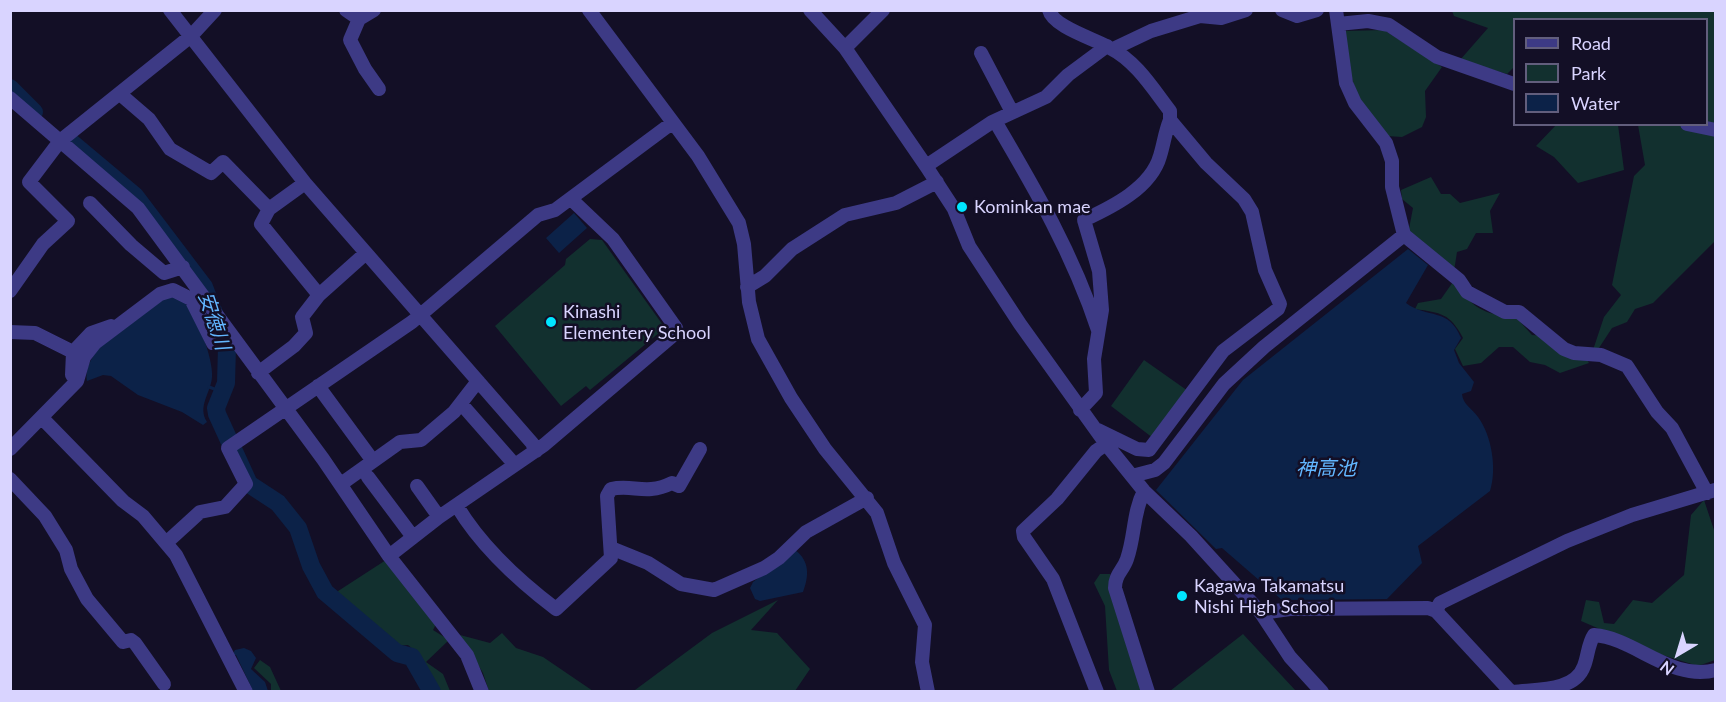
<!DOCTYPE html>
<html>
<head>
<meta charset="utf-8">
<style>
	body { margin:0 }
	#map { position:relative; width:1726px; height:702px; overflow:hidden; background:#130f26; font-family:Lato,sans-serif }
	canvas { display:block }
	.frame { position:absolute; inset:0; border:12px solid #d9d4ff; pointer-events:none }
	.legend { position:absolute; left:1513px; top:18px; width:195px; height:108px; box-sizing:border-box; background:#130f26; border:2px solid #625e7d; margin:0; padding:8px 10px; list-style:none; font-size:18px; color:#d9d4ff }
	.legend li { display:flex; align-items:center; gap:12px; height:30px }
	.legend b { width:30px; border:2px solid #625e7d }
	.north { position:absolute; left:1648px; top:624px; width:60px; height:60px; -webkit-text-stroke:4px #130f26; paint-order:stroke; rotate:218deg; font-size:16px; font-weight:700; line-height:24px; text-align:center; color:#d9d4ff }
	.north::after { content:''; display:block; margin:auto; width:21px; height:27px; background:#d9d4ff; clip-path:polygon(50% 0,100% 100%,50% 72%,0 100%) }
</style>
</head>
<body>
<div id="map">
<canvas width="1726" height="702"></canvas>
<div class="frame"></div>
<ul class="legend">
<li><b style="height:8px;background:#3d3a85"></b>Road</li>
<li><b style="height:16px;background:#12302f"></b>Park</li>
<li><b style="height:16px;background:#0c2248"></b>Water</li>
</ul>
<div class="north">N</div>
</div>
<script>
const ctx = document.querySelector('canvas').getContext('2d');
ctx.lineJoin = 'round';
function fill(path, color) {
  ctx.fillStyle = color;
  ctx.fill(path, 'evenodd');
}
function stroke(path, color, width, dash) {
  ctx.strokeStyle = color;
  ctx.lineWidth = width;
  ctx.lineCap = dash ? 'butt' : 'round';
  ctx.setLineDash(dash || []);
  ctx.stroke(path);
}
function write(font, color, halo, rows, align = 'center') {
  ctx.font = font + ' Lato,"Noto Sans JP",sans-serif';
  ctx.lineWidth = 5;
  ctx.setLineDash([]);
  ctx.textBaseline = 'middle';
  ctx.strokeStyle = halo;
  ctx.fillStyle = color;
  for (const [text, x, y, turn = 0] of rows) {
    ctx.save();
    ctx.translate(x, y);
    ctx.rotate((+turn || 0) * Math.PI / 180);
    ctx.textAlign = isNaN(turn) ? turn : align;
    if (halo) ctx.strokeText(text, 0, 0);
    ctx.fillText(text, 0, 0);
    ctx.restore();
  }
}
const green = new Path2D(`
	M 1452,11 L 1715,11 L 1715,241 L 1653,303 L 1635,309 L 1627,322 L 1612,328 L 1597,351 L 1593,350 L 1604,317 L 1621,295 L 1612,285 L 1634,176 L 1645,165 L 1638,125 L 1706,124 L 1706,20 L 1514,20 L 1514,67 L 1507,74 L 1460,60 L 1488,28 L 1454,16 Z
	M 1384,30 L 1442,67 L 1425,91 L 1426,117 L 1422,127 L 1402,137 L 1387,136 L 1360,102 L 1350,73 L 1344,31 Z
	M 1557,124 L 1618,125 L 1624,170 L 1578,183 L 1554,157 L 1536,146 Z
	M 1431,177 L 1441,194 L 1450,194 L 1460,203 L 1500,193 L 1490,211 L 1493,233 L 1476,233 L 1467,249 L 1457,252 L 1454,271 L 1408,234 L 1413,208 L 1402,199 L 1401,190 Z
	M 590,239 L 602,240 L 665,328 L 590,390 L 586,386 L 561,406 L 495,326 L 565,265 L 566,259 Z
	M 1455,279 C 1468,305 1484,317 1514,315 L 1532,335 L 1545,336 L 1586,358 L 1589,363 L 1560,373 L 1545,365 L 1530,362 L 1513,347 L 1499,347 L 1481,363 L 1463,366 L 1455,349 L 1463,338 C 1450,313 1441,313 1415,309 L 1418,303 L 1441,299 Z
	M 1144,360 L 1188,391 L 1153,438 L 1111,406 Z
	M 1704,500 L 1715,533 L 1715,660 L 1698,666 L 1656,653 L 1581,621 L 1586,600 L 1599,602 L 1604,623 L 1614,624 L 1633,600 L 1652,603 L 1684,575 L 1691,515 Z
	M 386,560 L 436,624 L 433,630 L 449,640 L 426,662 L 443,674 L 450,691 L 423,691 L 398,649 L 405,646 L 419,654 L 408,645 L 394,646 L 332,595 Z
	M 1100,574 L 1110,574 L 1113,594 L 1143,691 L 1117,691 L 1109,670 L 1105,606 L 1094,583 Z
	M 778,600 L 751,630 L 777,633 L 810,669 L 795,691 L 489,691 L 483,673 L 460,635 L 490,643 L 502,633 L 516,648 L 543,657 L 593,691 L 635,690 L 712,633 Z
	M 1243,634 L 1296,691 L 1170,691 Z
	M 260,660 L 270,667 L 281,691 L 271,691 L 271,684 L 254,668 Z`);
const water = new Path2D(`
	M 574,213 L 587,228 L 559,253 L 546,238 Z
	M 1408,249 L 1428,265 L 1406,303 C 1427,319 1449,307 1461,338 L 1454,350 L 1459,363 L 1474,382 L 1471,391 L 1462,394 C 1463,405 1472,408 1478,417 C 1492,436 1497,469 1490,491 L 1418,546 L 1422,563 L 1387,599 L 1282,600 L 1222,548 L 1216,549 L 1156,490 L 1243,380 Z
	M 171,295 C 175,297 180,299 184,302 C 196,311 214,361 212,377 C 211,393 197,406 207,422 L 203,425 L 182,412 L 138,395 L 111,376 L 103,375 L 87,381 C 82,347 139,316 163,297 Z
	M 795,550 C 810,561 809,576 803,592 L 760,601 L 755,599 L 750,588 L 753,582 Z
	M 244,648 L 251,651 L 256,658 L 251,669 L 265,682 L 268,691 L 253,691 L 236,655 L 232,655 L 235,650 Z`);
const stream = new Path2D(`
	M 209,387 L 223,392`);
const river = new Path2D(`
	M 10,88 L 34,112
	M 67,139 L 135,196 L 204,287 L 227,347 L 226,383 L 216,408 L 217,414 L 249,484 L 278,503 L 298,528 L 311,566 L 325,592 L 397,653 L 412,657 L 432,692`);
const minor = new Path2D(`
	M 170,10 L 305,183 L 532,443 L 536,451
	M 346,10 L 359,19 L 374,10
	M 589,10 L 698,156 L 739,223 L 744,244 L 749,302 L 758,339 L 791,398 L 825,449 L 877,513 L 894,563 L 925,625 L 922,662 L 928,692
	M 810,10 L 845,48 L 926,166 L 954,209 L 969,246 L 1020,324 L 1106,444 L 1144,491 L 1191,536 L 1261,613 L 1290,657 L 1322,692
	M 1049,10 C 1053,27 1095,39 1110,48 C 1136,61 1153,89 1170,111 L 1170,120 L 1206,163 L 1244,199 L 1252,212 L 1265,270 L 1280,304 L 1278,309 L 1223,351 L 1149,450 L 1137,449 L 1098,430
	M 1282,10 L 1297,16 L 1317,10
	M 1336,10 L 1346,83 L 1355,103 L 1386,143 L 1392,161 L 1392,187 L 1404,235 L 1459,280 L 1467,292 L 1505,312 L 1519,312 L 1564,349 L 1574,353 L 1601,355 L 1627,366 L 1657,412 L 1672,428 L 1707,493
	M 359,19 L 350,40 L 365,69 L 379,89
	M 1338,24 L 1368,21 L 1389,25 L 1437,57 L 1514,84
	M 845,48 L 883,10
	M 1113,49 L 1151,31 L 1200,16 L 1221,18 L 1246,10
	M 981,53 L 1012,112
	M 120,94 L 149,119 L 170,149 L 211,173 L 223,162 L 269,209
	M 10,98 L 138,208 L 323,459 L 389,556 L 467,655 L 482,692
	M 995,121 C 1035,189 1073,254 1098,330
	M 1687,124 L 1716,130
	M 926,166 L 992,122 L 1046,97 L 1068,75 L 1107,46
	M 305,183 L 269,209 L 261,224 L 319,295
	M 90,203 L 131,245 L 164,273 L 183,267
	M 747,287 L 765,276 L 792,249 L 845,215 L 896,203 L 937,182
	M 10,291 L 43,244 L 68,221 L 29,182 L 60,141 L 191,36 L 215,10
	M 10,332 L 35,333 L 73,352 L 72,375
	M 73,352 L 91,333 L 111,326
	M 258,373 L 294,346 L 306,333 L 302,317 L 319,295 L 366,253
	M 318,386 L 373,461
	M 464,407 L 515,465
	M 1080,410 L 1096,393 L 1094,359 L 1102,310 L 1099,271 L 1084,220 C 1112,207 1151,188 1160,156 C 1164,143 1165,132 1170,120
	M 42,418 L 123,501 L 143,516 L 176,555 L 246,692
	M 10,449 L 77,381 L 84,357 L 95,343 L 160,294 L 173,290 L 191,299 L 213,343 L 233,338
	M 1132,476 L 1155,470 L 1164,463 L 1224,384 L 1264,347 L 1404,235
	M 368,477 L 413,537
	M 10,479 L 45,516 L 66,550 L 71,569 L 87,599 L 123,642 L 131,640 L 135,643 L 164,684
	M 341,484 L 400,442 L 421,440 L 454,412 L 478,381
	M 417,486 L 439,517
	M 1144,491 C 1133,512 1135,536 1127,559 C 1123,571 1115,574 1115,588 L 1148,692
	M 457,506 C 481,546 519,581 556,609 L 611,558 L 607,496 L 611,489 C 634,484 645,496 672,483 L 679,486 L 700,449
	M 166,543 L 200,512 L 225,507 L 246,484 L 228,448 L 412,322 L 538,215 L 555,210 L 672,123
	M 611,548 L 648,563 L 681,584 L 714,590 L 764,568 L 779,558 L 806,532 L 867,498
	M 389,556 L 439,517 L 544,445 L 677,332 L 676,328 L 613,239 L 571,199
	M 1436,611 L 1440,603 L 1567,541 L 1632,515 L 1715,490
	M 1261,613 L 1290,609 L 1428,608 L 1436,611 L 1511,692
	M 1097,692 L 1053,579 L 1024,537 L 1023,531 L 1057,499 L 1096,451 L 1106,444
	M 1513,692 C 1536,689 1575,692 1584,666 C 1588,656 1588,644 1594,635 C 1635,638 1671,682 1716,670`);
const markers = [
	[962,207,6,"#00e5ff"],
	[551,322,6,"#00e5ff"],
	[1182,596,6,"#00e5ff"]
];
const poiNames = [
	["Kominkan mae",974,207],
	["Kinashi",563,312],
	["Elementery School",563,333],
	["Kagawa Takamatsu",1194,586],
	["Nishi High School",1194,607]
];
const waterNames = [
	["安徳川",214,321,72],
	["神高池",1326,469]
];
fill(green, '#12302f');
fill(water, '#0c2248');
stroke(stream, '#0c2248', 3);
stroke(river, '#0c2248', 18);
stroke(minor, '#3d3a85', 14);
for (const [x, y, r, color] of markers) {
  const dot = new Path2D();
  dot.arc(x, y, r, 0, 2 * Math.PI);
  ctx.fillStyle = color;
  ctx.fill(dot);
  stroke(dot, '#130f26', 2);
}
write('18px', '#d9d4ff', '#130f26', poiNames, 'left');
write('italic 20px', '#62b6ff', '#130f26', waterNames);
</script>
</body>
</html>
